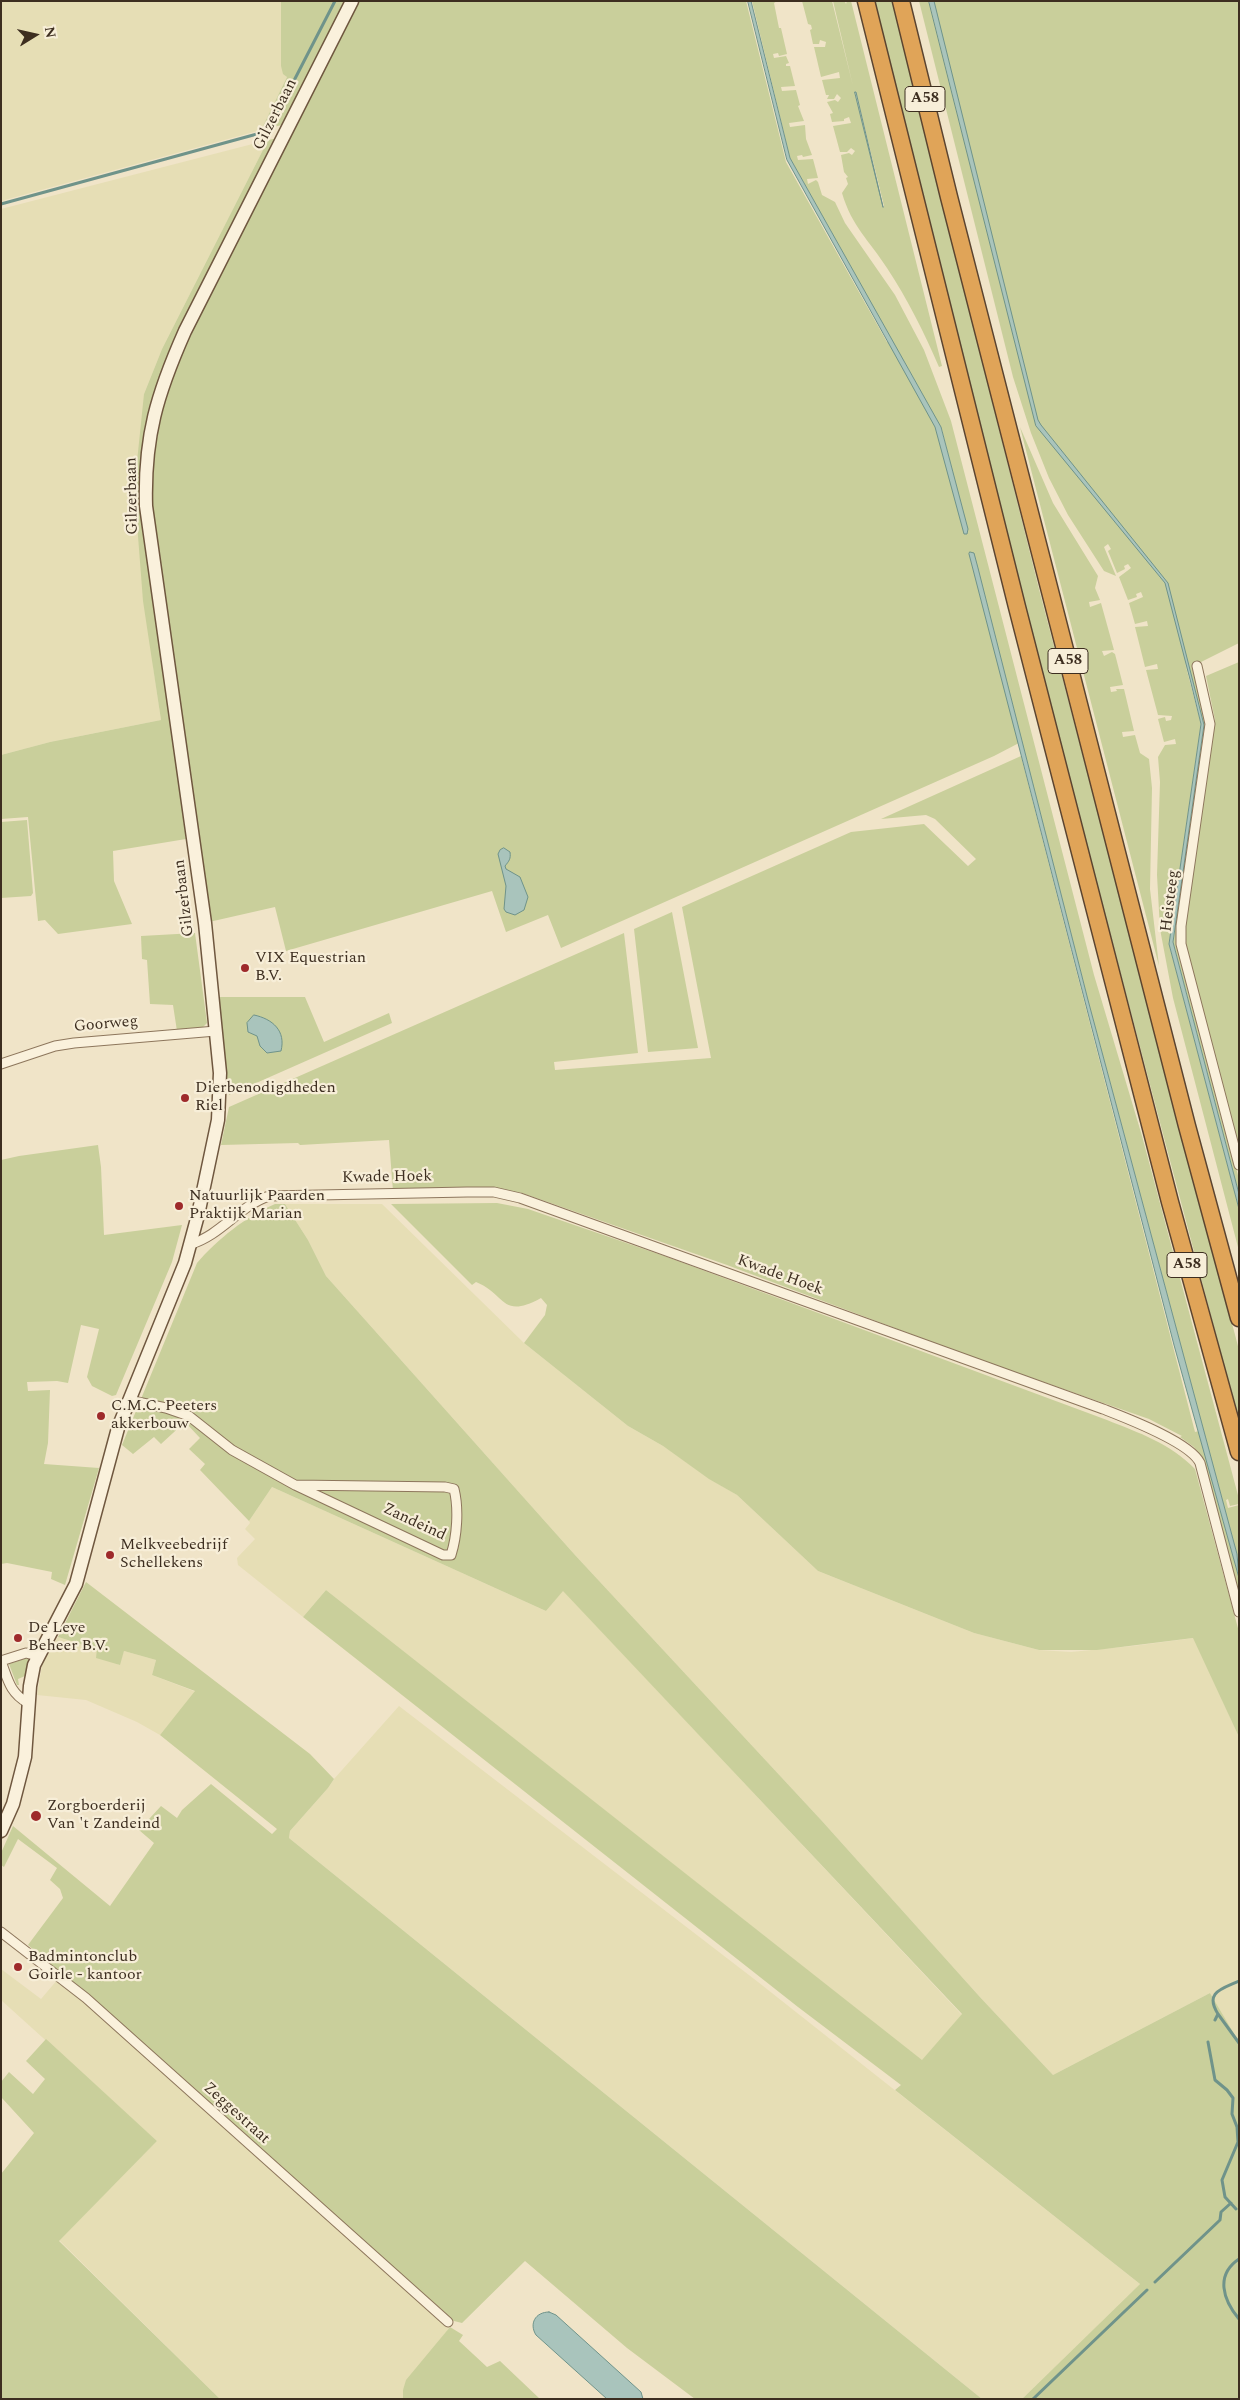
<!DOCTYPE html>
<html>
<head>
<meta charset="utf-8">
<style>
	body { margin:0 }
	#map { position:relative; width:1240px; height:2400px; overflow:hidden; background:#f0e4c8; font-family:Spectral,serif }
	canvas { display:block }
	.frame { position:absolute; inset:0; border:2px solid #3d2e20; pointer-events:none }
	.north { position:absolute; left:10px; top:10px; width:50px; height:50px; -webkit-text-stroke:4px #f7eed8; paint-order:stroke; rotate:80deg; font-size:14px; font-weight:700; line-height:20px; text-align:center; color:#3d2e20 }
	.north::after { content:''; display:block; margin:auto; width:18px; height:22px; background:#3d2e20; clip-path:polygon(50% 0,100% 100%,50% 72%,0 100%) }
</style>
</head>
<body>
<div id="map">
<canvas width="1240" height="2400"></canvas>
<div class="frame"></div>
<div class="north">N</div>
</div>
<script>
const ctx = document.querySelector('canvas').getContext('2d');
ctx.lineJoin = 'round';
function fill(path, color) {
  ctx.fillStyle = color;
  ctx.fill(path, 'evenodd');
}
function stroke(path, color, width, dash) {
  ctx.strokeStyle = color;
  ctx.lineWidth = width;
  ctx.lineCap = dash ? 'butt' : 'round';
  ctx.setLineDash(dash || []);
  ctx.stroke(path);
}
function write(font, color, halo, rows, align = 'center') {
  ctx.font = font + ' Spectral,serif';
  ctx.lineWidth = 4.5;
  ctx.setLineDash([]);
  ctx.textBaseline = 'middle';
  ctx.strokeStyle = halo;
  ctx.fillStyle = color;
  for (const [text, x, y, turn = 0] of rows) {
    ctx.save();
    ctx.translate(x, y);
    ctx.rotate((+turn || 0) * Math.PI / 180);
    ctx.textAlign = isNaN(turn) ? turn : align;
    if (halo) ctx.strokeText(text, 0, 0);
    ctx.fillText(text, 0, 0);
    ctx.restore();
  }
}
const farmland = new Path2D(`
	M 1,1 L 281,1 L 281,66 L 287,77 L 261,130 L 1,201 Z
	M 268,140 L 162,349 L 144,394 L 153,666 L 161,720 L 50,742 L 1,755 L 1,209 Z
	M 285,1204 L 382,1204 L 524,1343 L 628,1426 L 663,1446 L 709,1478 L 737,1495 L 818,1571 L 974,1633 L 1039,1650 L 1071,1652 L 1133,1646 L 1194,1638 L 1239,1737 L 1239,2042 L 1210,1993 L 1053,2075 L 979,1996 L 822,1821 L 575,1555 L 326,1276 L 308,1240 Z
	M 272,1487 L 546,1611 L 563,1590 L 962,2015 L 922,2061 L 326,1590 L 303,1617 L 238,1565 L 237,1558 L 255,1539 L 245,1529 L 250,1523 L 249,1521 Z
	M 58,1637 L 98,1649 L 119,1665 L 124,1651 L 156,1660 L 152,1675 L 196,1692 L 160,1735 L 137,1722 L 86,1700 L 37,1695 L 42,1665 Z
	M 399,1706 L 758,1982 L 1140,2284 L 1022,2399 L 982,2399 L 289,1838 L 290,1831 L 328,1788 L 334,1779 Z
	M 1,1969 L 41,1999 L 58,1979 L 143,2051 L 200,2106 L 450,2327 L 403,2390 L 403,2399 L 220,2399 L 59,2240 L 157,2141 L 1,2000 Z`);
const green = new Path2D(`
	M 281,1 L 346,1 L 282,125 L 261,130 L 287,77 L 283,74 L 281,66 Z
	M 358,1 L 746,1 L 786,162 L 887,342 L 892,341 L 790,158 L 752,1 L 777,1 L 774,3 L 779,28 L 781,28 L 787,54 L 779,56 L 778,53 L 773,54 L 774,58 L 786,56 L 789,63 L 786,64 L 786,66 L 790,66 L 795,86 L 781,87 L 782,91 L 796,90 L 800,105 L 798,106 L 804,121 L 789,123 L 790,127 L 805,125 L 806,139 L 812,155 L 803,157 L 802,155 L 797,156 L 798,160 L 813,159 L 818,178 L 807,179 L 808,184 L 816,180 L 818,182 L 822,195 L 835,202 L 845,223 L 895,295 L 924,350 L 951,421 L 1094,975 L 1142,1136 L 1239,1499 L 1239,1504 L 1230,1506 L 1228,1499 L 1226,1500 L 1228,1508 L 1239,1505 L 1239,1562 L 1088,1000 L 975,558 L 1019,743 L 994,756 L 561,948 L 548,915 L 506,932 L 492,891 L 286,951 L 275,907 L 209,922 L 151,497 L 151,475 L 159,414 L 177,360 ZM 904,361 L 942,430 L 968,533 L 938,430 Z
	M 802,1 L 832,1 L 853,86 L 833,1 L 847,1 L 845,2 L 846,4 L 847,1 L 851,1 L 942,366 L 939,367 C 924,332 908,300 887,268 C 869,240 852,227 842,193 L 848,184 L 846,178 L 848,177 L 844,172 L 841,155 L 849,153 L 852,155 L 855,151 L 851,148 L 847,152 L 840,152 L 833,126 L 851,123 L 849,117 L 844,119 L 844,121 L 832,122 L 830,114 L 833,113 L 827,102 L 835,100 L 838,102 L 841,98 L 837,94 L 834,99 L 827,99 L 829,95 L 826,95 L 822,80 L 840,78 L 839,72 L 821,77 L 814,47 L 825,47 L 826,42 L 820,40 L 819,44 L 813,44 L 810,30 L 812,29 L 811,25 L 808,24 ZM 856,92 L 884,206 L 883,207 L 855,93 Z
	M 873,1 L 892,1 L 1040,593 L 1239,1350 L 1239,1422 L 1057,732 Z
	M 919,1 L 929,1 L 958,115 L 932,1 L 1239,1 L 1239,643 L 1193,666 L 1207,718 L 1179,949 L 1239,1179 L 1239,1194 L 1173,942 L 1204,725 L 1185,663 L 1201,724 L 1169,944 L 1239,1209 L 1239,1251 L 1173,998 L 1160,929 L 1157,875 L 1160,782 L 1158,757 L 1165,745 L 1176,744 L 1175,739 L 1164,742 L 1158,719 L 1165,717 L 1166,721 L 1171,720 L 1172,716 L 1158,715 L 1146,670 L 1158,669 L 1157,664 L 1145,667 L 1135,627 L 1148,626 L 1147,621 L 1135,624 L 1129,603 L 1143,597 L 1141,592 L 1136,594 L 1137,597 L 1128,600 L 1119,577 L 1131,568 L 1128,564 L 1124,566 L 1125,569 L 1117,573 L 1108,551 L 1111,549 L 1108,544 L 1104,547 L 1116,576 L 1104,571 L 1068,515 L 1049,478 L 1031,433 L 1013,377 Z
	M 279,138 L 211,270 L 143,449 L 159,639 L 186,839 L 113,851 L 114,881 L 132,924 L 58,934 L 45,920 L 38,921 L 28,817 L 1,819 L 1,755 L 50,742 L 161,720 L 143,601 L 138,536 L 135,481 L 144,394 L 162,349 L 268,140 Z
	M 1020,427 L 1053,503 L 1098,576 L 1095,588 L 1100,600 L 1089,602 L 1090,607 L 1101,603 L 1114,650 L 1102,651 L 1104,656 L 1112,652 L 1115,654 L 1123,685 L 1110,687 L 1111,692 L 1117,691 L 1116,689 L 1124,689 L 1134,731 L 1122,732 L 1123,737 L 1135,735 L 1140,753 L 1149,759 L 1152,788 L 1150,889 L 1159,966 Z
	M 1239,662 L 1239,1148 L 1184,941 L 1183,926 L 1215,720 L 1206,676 Z
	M 1021,756 L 1195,1432 L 1199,1431 L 1239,1578 L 1239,1602 L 1201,1458 L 1194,1447 L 1180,1437 L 1182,1436 L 1149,1419 L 972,1357 L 727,1265 L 522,1193 L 493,1189 L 393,1191 L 389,1140 L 300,1145 L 298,1143 L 221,1145 L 229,1107 L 624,933 L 638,1053 L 554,1062 L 555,1070 L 711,1058 L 682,907 L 851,832 L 924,824 L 968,866 L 976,859 L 935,819 L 926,815 L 881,819 Z
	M 27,820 L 33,893 L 31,896 L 1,898 L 1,822 Z
	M 672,912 L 698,1048 L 648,1052 L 634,929 Z
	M 195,933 L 207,1023 L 202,1028 L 177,1031 L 173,1005 L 150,1004 L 147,960 L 142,959 L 141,936 Z
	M 218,997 L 305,997 L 324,1042 L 389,1013 L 392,1023 L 229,1095 Z
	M 98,1145 L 101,1167 L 104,1235 L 182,1225 L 172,1262 L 116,1395 L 112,1396 L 92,1386 L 87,1377 L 99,1329 L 81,1325 L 68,1383 L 57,1381 L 27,1382 L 28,1391 L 50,1390 L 48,1443 L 44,1464 L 99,1468 L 65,1585 L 51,1579 L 52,1572 L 7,1563 L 1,1564 L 1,1160 L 19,1156 Z
	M 497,1203 L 528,1209 L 670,1258 L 1107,1420 C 1139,1433 1170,1443 1195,1469 L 1239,1632 L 1239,1737 L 1193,1638 L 1097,1650 L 1039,1650 L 974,1633 L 818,1571 L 737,1495 L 709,1479 L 663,1446 L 628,1426 L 524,1343 L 545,1315 L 547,1305 L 541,1298 C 501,1320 506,1294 476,1282 L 472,1285 L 391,1204 Z
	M 275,1204 L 285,1204 L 308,1240 L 326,1276 L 575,1555 L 822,1821 L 979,1996 L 1053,2075 L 1210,1993 L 1239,2042 L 1239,2399 L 1022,2399 L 1140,2284 L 895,2090 L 901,2085 L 798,2007 L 303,1617 L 326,1590 L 922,2060 L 962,2014 L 563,1591 L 546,1611 L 272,1487 L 249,1521 L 200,1470 L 205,1464 L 189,1449 L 200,1438 L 185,1422 L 161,1444 L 154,1437 L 133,1454 L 122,1445 L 197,1263 C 217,1240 246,1216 275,1204 Z
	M 86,1582 L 310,1754 L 334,1779 L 328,1788 L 290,1831 L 289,1838 L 982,2399 L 695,2399 L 627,2348 L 525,2261 L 462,2323 L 450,2320 L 304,2190 L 145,2045 L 28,1945 L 63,1898 L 60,1889 L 50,1880 L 57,1868 L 18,1839 L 4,1867 L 1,1865 L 1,1853 L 13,1826 L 110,1906 L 154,1843 L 139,1830 L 161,1806 L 177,1818 L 182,1810 L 211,1784 L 272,1834 L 277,1829 L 160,1735 L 195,1691 L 152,1675 L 156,1660 L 124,1651 L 120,1665 L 96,1658 L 97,1649 L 58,1637 Z
	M 27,1658 L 29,1660 L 25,1676 L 18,1679 L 19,1685 L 17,1685 L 9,1664 Z
	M 46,2039 L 157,2141 L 59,2241 L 220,2399 L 1,2399 L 1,2174 L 34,2133 L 1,2097 L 1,2082 L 9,2072 L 33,2094 L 45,2079 L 26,2061 Z
	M 450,2327 L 463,2335 L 459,2341 L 487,2367 L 500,2361 L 540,2399 L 403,2399 L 403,2390 L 406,2380 Z`);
const water = new Path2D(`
	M 748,1 L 751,1 L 790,158 L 941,427 L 968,529 L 967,534 L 964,534 L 935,427 L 787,160 Z
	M 929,1 L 934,1 L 1038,420 L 1041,425 L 1168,583 L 1204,725 L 1173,942 L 1239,1194 L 1239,1209 L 1169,944 L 1201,724 L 1191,683 L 1165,583 L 1036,426 Z
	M 855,92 L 856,92 L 883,207 Z
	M 970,552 L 974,553 L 978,568 L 1088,1000 L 1237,1554 L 1239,1578 L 1174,1345 L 969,554 Z
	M 504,848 L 510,852 C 511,859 509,861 505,866 L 506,869 L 520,877 L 528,897 L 524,910 L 515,915 L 506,912 L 504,909 L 506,886 L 498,854 L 500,850 Z
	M 254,1015 C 273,1019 286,1031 281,1051 L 267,1053 L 260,1046 L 257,1036 L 248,1032 L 247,1023 Z
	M 549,2312 L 556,2315 L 641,2392 L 643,2399 L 607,2399 L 536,2335 C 529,2324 535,2312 549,2312 Z`);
const stream = new Path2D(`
	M 1,204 L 268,131 L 335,1
	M 1218,2014 L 1239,2043
	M 1215,2020 L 1218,2014 C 1204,1992 1222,1989 1239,1981
	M 1208,2042 L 1215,2080 L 1227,2090 L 1233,2098 L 1232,2114 L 1237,2127 L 1238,2142 L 1222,2180 L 1225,2197 L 1236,2209
	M 1239,2259 C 1215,2275 1223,2300 1239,2319
	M 1155,2282 L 1220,2220 L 1221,2212 L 1231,2203
	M 1033,2399 L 1147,2290`);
const street = new Path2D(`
	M 1197,666 L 1210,724 L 1181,926 L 1181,944 L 1239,1165
	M 1,1064 L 55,1046 L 74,1043 L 216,1031
	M 191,1244 C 221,1235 239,1206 269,1196 L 467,1192 L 494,1192 L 520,1198 L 1103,1409 C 1126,1418 1190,1442 1200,1463 L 1239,1612
	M 128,1400 L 166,1408 L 189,1416 L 232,1450 L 295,1485
	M 295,1485 L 445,1487 L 454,1489 C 459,1509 457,1536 451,1555 L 443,1555 Z
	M 1,1661 C 8,1680 10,1693 28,1703
	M 1,1661 L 26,1653 L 37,1656
	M 1,1932 L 86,1998 L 448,2322`);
const secondary = new Path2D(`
	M 1,1831 L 13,1804 L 25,1757 L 30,1686 L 34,1665 L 76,1584 L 118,1428 L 185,1263 L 198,1215 L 218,1120 L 220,1073 L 205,923 L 146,506 C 144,437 157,394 185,331 L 352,1`);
const highway = new Path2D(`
	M 866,1 L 1017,607 L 1170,1202 L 1239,1452
	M 901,1 L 949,197 L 1187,1126 L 1239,1318`);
const markers = [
	[245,968,5,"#9e2a2b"],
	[185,1098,5,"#9e2a2b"],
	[179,1206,5,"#9e2a2b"],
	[101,1416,5,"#9e2a2b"],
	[110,1555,5,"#9e2a2b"],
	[18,1638,5,"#9e2a2b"],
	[36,1816,6,"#9e2a2b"],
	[18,1967,5,"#9e2a2b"]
];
const shields = [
	[925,99,40],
	[1068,661,40],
	[1187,1265,40]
];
const shieldNames = [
	["A58",925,99],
	["A58",1068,661],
	["A58",1187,1265]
];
const streetNames = [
	["Gilzerbaan",276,115,-63],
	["Gilzerbaan",133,496,-91],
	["Gilzerbaan",185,898,-97],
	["Heisteeg",1171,901,-83],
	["Goorweg",106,1025,-5],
	["Kwade Hoek",387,1178,-1],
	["Kwade Hoek",780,1276,20],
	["Zandeind",414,1523,25],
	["Zeggestraat",236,2114,42]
];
const poiNames = [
	["VIX Equestrian",255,959],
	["B.V.",255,977],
	["Dierbenodigdheden",195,1089],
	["Riel",195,1107],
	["Natuurlijk Paarden",189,1197],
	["Praktijk Marian",189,1215],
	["C.M.C. Peeters",111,1407],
	["akkerbouw",111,1425],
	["Melkveebedrijf",120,1546],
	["Schellekens",120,1564],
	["De Leye",28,1629],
	["Beheer B.V.",28,1647],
	["Zorgboerderij",47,1807],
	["Van 't Zandeind",47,1825],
	["Badmintonclub",28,1958],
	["Goirle - kantoor",28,1976]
];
fill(farmland, '#e6deb5');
fill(green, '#c9cf9b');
fill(water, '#a9c4bc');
stroke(water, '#6f938a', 1);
stroke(stream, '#6f938a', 3);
stroke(street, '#8d765c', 11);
stroke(secondary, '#6f573f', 15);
stroke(highway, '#5b4430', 19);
stroke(street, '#faf1dc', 9);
stroke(secondary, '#faf1dc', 12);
stroke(highway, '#e0a458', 16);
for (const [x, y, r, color] of markers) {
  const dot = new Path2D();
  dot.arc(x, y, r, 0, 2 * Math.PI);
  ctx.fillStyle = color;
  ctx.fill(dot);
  stroke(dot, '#f7eed8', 2);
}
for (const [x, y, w] of shields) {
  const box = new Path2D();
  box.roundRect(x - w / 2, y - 12.5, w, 25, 4);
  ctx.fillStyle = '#f7eed8';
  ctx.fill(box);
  stroke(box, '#3d2e20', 1);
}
write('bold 15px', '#3d2e20', null, shieldNames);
write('16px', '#3d2e20', '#f7eed8', streetNames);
write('16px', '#3d2e20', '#f7eed8', poiNames, 'left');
</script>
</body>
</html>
